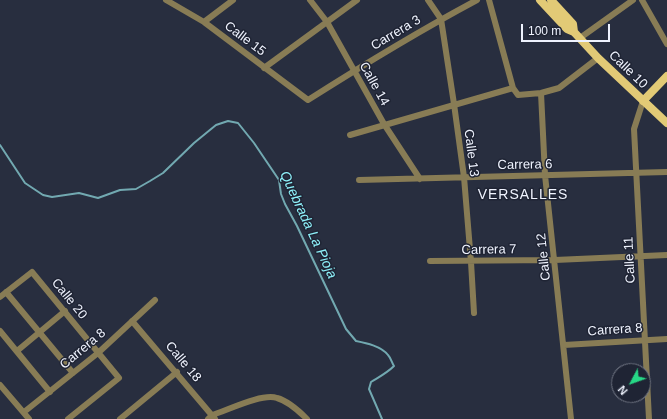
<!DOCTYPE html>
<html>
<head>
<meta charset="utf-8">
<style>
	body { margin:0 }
	#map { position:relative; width:667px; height:419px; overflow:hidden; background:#282e3f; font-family:Arial,sans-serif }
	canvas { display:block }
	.north { position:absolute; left:611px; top:363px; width:40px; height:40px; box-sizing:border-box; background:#1f2434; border:1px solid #727785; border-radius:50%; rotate:229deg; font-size:11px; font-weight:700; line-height:16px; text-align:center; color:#eff3fe }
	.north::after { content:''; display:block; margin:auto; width:14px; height:18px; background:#26d886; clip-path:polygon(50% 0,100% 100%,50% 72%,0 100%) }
	.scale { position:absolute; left:521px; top:24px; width:89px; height:18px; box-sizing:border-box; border:2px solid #eff3fe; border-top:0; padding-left:5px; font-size:12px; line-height:14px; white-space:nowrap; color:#eff3fe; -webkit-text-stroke:3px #1f2434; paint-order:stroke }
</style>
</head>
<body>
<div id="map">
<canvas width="667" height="419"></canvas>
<div class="north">N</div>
<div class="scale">100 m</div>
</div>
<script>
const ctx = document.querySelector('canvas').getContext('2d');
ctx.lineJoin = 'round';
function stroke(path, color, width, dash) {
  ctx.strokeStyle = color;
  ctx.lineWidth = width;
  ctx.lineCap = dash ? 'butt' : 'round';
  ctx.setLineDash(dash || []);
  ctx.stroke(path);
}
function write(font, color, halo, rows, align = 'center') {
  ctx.font = font + ' Arial,sans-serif';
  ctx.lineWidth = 3;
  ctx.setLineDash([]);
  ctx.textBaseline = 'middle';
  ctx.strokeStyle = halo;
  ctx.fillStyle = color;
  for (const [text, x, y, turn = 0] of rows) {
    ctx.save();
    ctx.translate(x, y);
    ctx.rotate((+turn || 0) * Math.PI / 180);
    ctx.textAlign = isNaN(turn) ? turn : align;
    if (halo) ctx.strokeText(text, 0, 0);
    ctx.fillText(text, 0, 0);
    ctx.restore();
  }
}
const stream = new Path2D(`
	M 0,145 L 25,183 L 43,195 L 52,197 L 79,193 L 98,198 L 120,190 L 136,189 L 150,181 L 163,173 L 194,143 L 216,125 L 228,121 L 238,123 L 254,143 L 279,180 L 281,194 L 285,204 L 297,226 L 346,329 L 356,341 C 366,343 381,346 388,355 C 391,358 392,363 394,366 C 387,373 379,377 371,382 L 369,389 L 382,419`);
const minor = new Path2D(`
	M 166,0 L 204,22 L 308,100 C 363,65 419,31 477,0
	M 310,0 L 327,22 L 384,124 L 420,179
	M 428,0 L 441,19 L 454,104 L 464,177 L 471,262 L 474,313
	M 489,0 L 513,88 L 518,95 L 541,93 L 559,88 L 598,58
	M 642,0 L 667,44
	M 204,22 L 233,0
	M 580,38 L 633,0
	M 264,68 L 357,0
	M 541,93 L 545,175 L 571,419
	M 643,101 L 634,129 L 649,419
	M 350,135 L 513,88
	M 359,180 L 667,172
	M 430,261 L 555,260 L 667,255
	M 6,292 L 73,373
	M 0,297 L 32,272 L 119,378 L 68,419
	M 132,321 L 215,419
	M 0,331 L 50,392
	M 564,345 L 667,339
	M 17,351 L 65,311
	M 0,385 L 29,419
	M 24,412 L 98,353 L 155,300
	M 120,419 L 177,372
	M 208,419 L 212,415 C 228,410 262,393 277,398 C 288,401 299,411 307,419`);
const major = new Path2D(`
	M 540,0 L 567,29 L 574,32 L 598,58 L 667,123
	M 551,0 L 573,24 L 574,32
	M 643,101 L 667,76`);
const streetNames = [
	["Carrera 3",396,33,-31],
	["Calle 15",245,39,37],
	["Calle 10",628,70,44],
	["Calle 14",374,84,61],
	["Calle 13",471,153,83],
	["Carrera 6",525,165,-1],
	["Carrera 7",489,250,-1],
	["Calle 12",544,257,-96],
	["Calle 11",630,260,-93],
	["Calle 20",69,299,51],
	["Carrera 8",615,330,-4],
	["Carrera 8",83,349,-40],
	["Calle 18",183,362,50]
];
const neighbourhoodNames = [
	["VERSALLES",523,195]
];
const waterNames = [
	["Quebrada La Pioja",308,225,65]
];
stroke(stream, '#72a9b1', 2);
stroke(minor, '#887c55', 6);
stroke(major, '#e2ca76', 8);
write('13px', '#eff3fe', '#1f2434', streetNames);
ctx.letterSpacing = '1px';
write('14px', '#eff3fe', '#1f2434', neighbourhoodNames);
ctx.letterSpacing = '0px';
write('italic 14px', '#8ff2fb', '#1f2434', waterNames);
</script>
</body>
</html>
